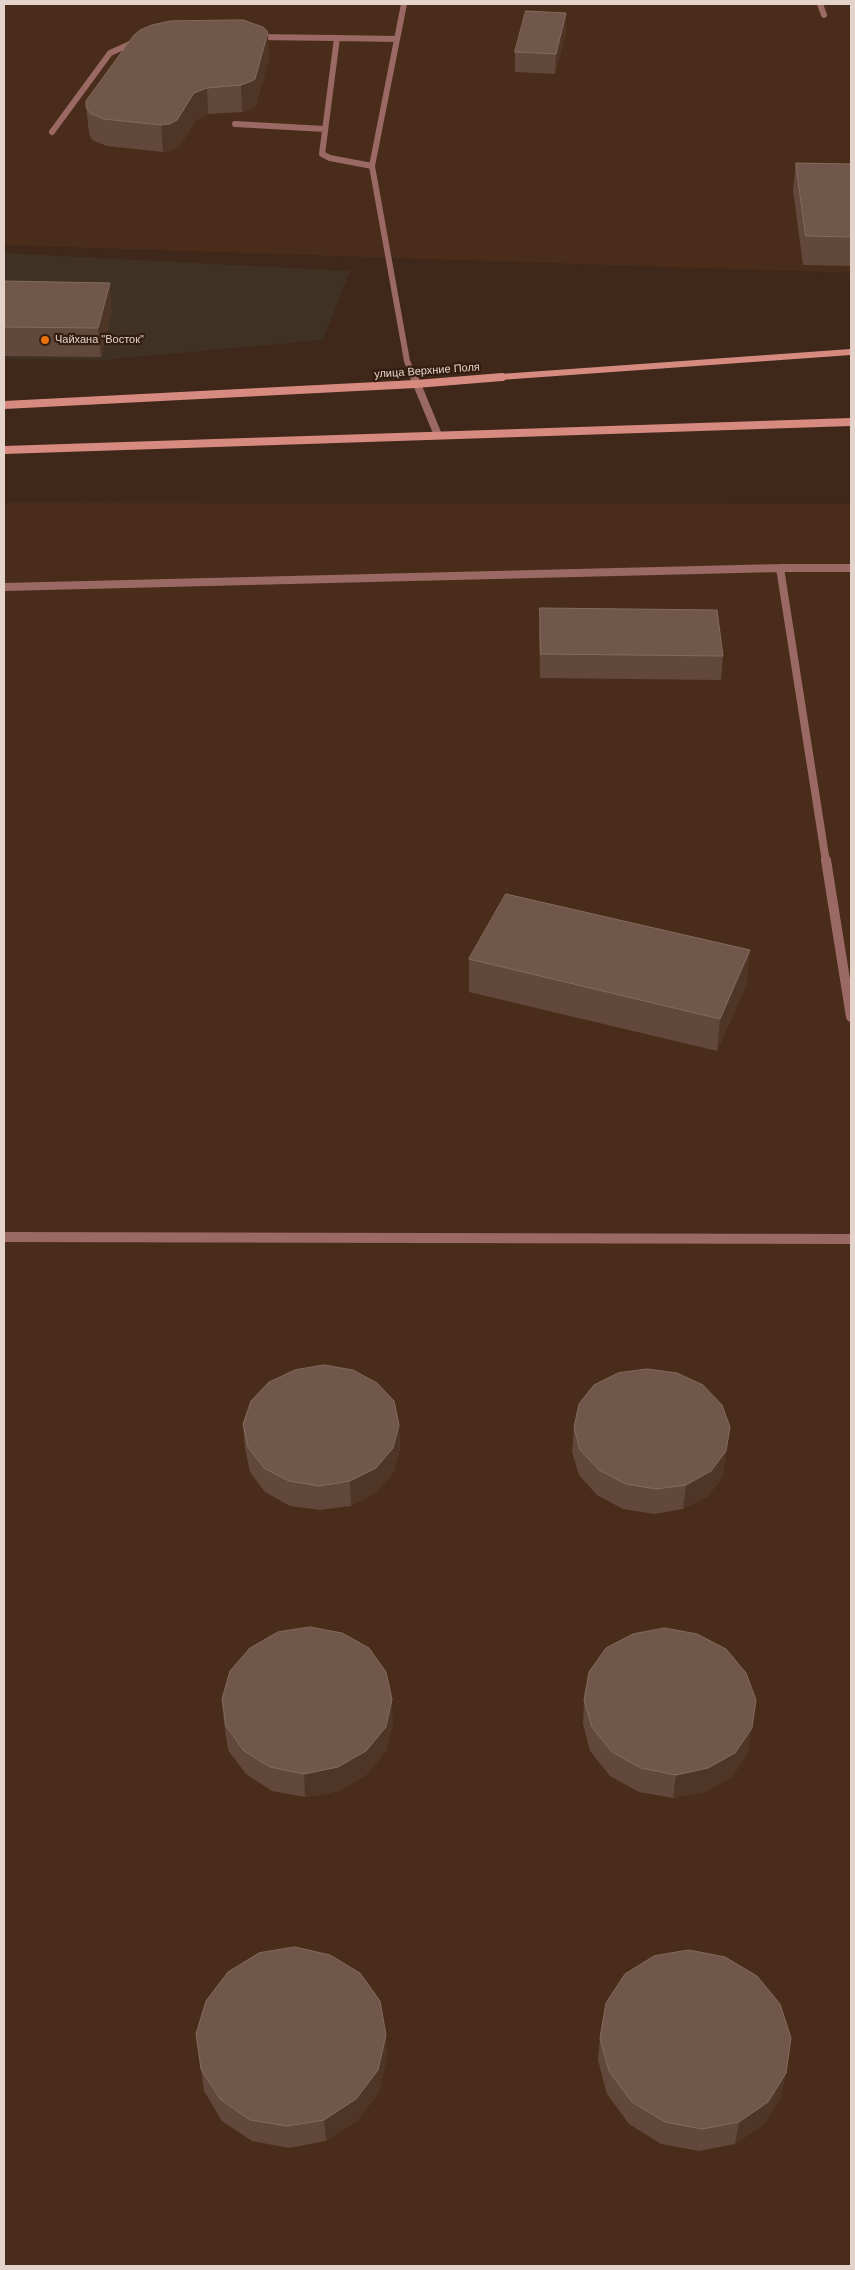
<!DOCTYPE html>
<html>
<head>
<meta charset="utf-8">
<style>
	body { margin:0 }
	#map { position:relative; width:855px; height:2270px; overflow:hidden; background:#3f2719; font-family:Helvetica,sans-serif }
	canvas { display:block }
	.frame { position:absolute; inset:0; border:5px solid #e3d3ca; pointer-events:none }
</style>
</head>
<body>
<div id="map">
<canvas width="855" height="2270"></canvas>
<div class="frame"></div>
</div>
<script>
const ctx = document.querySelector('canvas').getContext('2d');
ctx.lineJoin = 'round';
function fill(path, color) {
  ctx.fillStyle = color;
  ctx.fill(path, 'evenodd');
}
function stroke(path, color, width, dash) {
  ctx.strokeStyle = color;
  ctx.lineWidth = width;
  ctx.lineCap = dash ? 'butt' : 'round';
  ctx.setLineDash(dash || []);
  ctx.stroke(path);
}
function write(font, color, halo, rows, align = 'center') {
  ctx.font = font + ' Helvetica,sans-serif';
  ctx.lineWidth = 4.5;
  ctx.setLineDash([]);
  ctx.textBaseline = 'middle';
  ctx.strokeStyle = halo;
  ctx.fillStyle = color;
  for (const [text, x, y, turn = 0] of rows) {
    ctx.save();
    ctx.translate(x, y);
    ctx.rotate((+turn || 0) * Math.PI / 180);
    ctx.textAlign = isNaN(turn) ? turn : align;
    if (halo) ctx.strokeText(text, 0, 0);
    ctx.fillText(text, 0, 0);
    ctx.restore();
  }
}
const commercial = new Path2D(`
	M 4,253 L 350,271 L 323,340 L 103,360 L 4,359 Z`);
const built = new Path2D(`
	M 4,4 L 851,4 L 851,273 L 4,245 Z
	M 4,503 L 851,504 L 851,2266 L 4,2266 Z`);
const serviceFar2 = new Path2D(`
	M 404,4 L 372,166 L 407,361 L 414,378
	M 820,4 L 824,15
	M 256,37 L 337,38
	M 235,124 L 325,129
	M 52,132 L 110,53 L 139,40
	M 372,166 L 330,158 L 322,154 L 337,38 L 397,39`);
const serviceFar1 = new Path2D(`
	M 414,377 L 438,435
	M 780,568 L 826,862
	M 4,587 L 780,568 L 851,568`);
const service = new Path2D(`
	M 826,860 L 851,1017
	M 4,1237 L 851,1239`);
const secondaryFar1 = new Path2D(`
	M 486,378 L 851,352`);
const secondary = new Path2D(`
	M 4,405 L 416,384 L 502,377
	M 4,450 L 851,422`);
const wall = new Path2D(`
	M 566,13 L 566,33 L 555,74 L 515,72 L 515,52 Z
	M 269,58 L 256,105 L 253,108 L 242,112 L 208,114 L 196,120 L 179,147 L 172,150 L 163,152 L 107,146 L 92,140 L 89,133 L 86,107 Z
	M 796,163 L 851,164 L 851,266 L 803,265 L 793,190 Z
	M 4,281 L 112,311 L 101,357 L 4,356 Z
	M 540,608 L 723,656 L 721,680 L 540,678 L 539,632 Z
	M 469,959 L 747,983 L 717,1051 L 469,992 Z
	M 243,1424 L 399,1425 L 400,1449 L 393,1473 L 376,1492 L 351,1506 L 320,1510 L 290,1506 L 265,1492 L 250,1472 L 245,1449 Z
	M 574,1427 L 726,1452 L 723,1476 L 708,1496 L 683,1509 L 654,1514 L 623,1509 L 597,1495 L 579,1475 L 572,1452 Z
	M 222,1699 L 393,1723 L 386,1751 L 367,1774 L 339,1791 L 305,1797 L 272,1791 L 246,1774 L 228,1750 L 224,1723 Z
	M 584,1700 L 748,1752 L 732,1777 L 705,1792 L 673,1798 L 639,1792 L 610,1776 L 590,1751 L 583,1724 Z
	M 196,2034 L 386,2035 L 387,2057 L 379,2092 L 357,2121 L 326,2141 L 289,2148 L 252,2141 L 222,2121 L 204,2091 Z
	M 600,2038 L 782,2095 L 764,2124 L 735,2144 L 699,2151 L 661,2144 L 629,2124 L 607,2094 L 598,2060 Z`);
const shadedWall = new Path2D(`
	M 566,13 L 566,33 L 555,74 L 556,54 Z
	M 268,32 L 269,58 L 256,105 L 253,108 L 242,112 L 241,85 Z
	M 207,88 L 208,114 L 196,120 L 179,147 L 172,150 L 163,152 L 161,125 L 194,93 Z
	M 110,283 L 112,311 L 101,357 L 98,328 Z
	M 750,950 L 747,983 L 717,1051 L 720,1019 Z
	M 399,1425 L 400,1449 L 393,1473 L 376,1492 L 351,1506 L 350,1481 Z
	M 730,1427 L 723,1476 L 708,1496 L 683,1509 L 686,1485 Z
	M 392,1699 L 393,1723 L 386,1751 L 367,1774 L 339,1791 L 305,1797 L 304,1774 Z
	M 752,1728 L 748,1752 L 732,1777 L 705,1792 L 673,1798 L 676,1775 Z
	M 386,2035 L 387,2057 L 379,2092 L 357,2121 L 326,2141 L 324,2120 Z
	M 786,2073 L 782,2095 L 764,2124 L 735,2144 L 739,2122 Z`);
const building = new Path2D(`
	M 526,11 L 566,13 L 556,54 L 515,52 Z
	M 243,20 L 263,27 L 268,32 L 255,79 L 252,81 L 241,85 L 207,88 L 194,93 L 177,120 L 170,124 L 161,125 L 104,119 L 90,113 L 86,107 L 86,101 L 134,35 L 140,30 L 152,25 L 170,21 Z
	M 796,163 L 851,164 L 851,237 L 806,236 Z
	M 4,281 L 110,283 L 98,328 L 4,327 Z
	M 540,608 L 717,610 L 723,656 L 541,654 Z
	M 506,894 L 750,950 L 720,1019 L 469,959 Z
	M 324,1365 L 353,1370 L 377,1383 L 394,1401 L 399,1425 L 393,1448 L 376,1468 L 350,1481 L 319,1486 L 289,1481 L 264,1468 L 248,1447 L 243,1424 L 251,1401 L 269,1382 L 295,1370 Z
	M 647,1369 L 677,1373 L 703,1385 L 722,1405 L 730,1427 L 726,1451 L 711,1471 L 686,1485 L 656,1489 L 626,1484 L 599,1470 L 580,1450 L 574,1427 L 579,1404 L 594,1385 L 618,1373 Z
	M 310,1627 L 342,1633 L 369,1648 L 386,1672 L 392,1699 L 386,1727 L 366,1751 L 338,1767 L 304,1774 L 270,1767 L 244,1751 L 226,1726 L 222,1699 L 230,1671 L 250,1648 L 278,1632 Z
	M 665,1628 L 697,1634 L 726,1649 L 746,1673 L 756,1700 L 752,1728 L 735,1753 L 708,1768 L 676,1775 L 641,1768 L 612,1752 L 592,1727 L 584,1700 L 589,1672 L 606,1648 L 633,1634 Z
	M 295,1947 L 330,1955 L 360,1973 L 380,2001 L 386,2035 L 378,2070 L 356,2099 L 324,2120 L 287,2126 L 250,2120 L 220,2099 L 201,2069 L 196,2034 L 206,2001 L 228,1972 L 259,1953 Z
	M 689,1950 L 725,1957 L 757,1976 L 780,2004 L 791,2038 L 786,2073 L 768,2102 L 739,2122 L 702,2129 L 665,2122 L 632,2102 L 609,2071 L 600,2038 L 606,2003 L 625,1974 L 654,1956 Z`);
const markers = [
	[45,340,5,"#e8710a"]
];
const farPoinames = [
	["Чайхана \"Восток\"",55,340]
];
const farStreetnames = [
	["улица Верхние Поля",427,371,-4]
];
fill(commercial, '#3f3224');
fill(built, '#4a2c1a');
stroke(serviceFar2, '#9a6963', 6);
stroke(serviceFar1, '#9a6963', 8);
stroke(service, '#9a6963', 10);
stroke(secondaryFar1, '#d78a80', 6);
stroke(secondary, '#d78a80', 8);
fill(wall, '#62483a');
fill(shadedWall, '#4e3526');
fill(building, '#705749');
stroke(building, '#826b5e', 1);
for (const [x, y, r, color] of markers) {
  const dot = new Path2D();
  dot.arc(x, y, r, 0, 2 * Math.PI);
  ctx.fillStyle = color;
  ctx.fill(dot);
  stroke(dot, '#341d0f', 2);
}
write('11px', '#e3d3ca', '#341d0f', farPoinames, 'left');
write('11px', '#e3d3ca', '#341d0f', farStreetnames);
</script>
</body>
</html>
